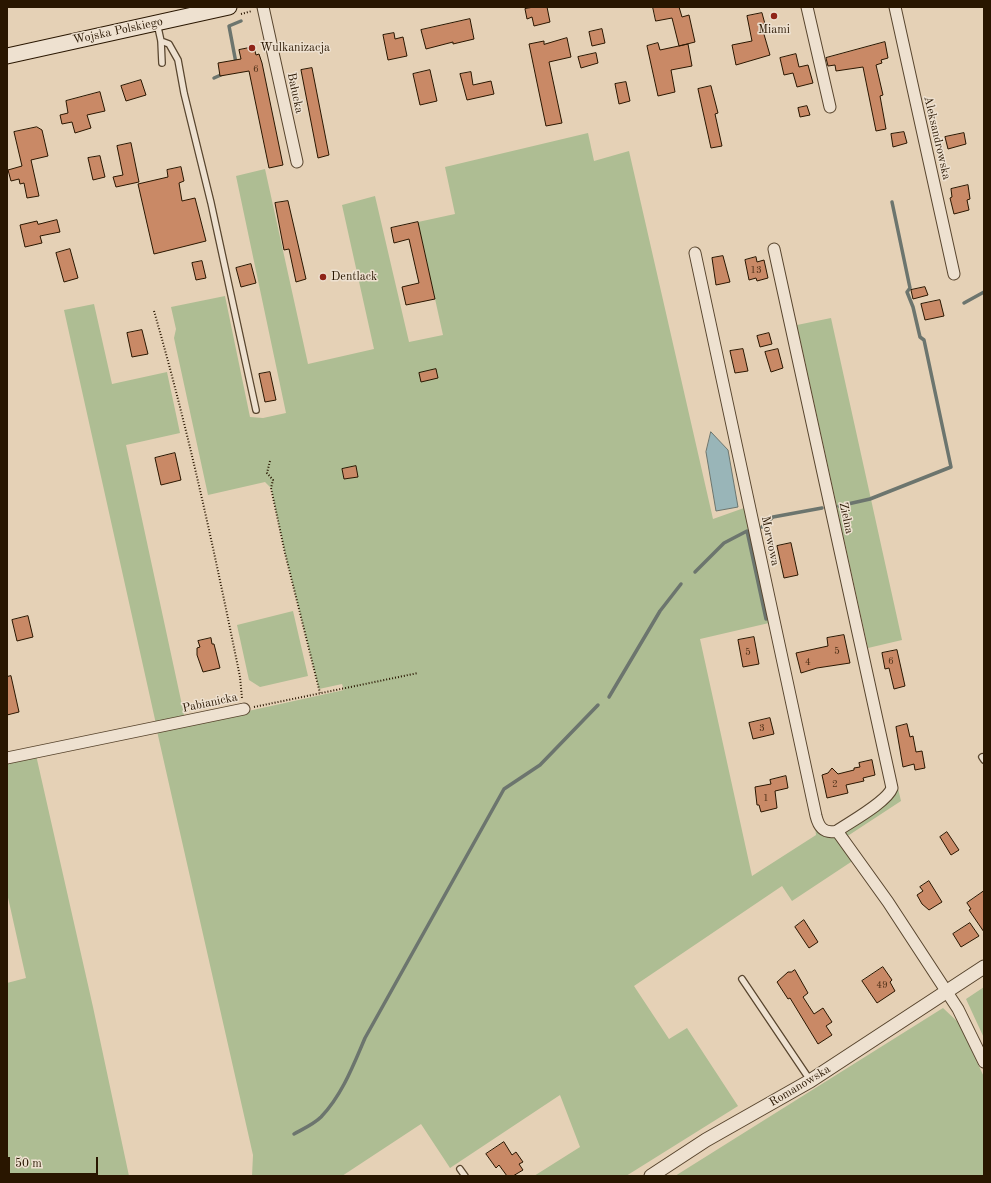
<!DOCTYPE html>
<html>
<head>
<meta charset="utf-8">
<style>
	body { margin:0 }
	#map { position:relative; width:991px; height:1183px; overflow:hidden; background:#e5d1b6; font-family:"Old Standard TT",serif }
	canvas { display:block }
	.frame { position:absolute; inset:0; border:8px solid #291600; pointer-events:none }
	.scale { position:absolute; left:8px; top:1157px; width:90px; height:18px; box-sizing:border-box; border:2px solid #291600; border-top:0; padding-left:5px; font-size:12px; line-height:14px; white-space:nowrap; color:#291600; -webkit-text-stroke:3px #eee1d0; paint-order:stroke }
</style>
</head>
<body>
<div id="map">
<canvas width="991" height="1183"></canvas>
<div class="frame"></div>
<div class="scale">50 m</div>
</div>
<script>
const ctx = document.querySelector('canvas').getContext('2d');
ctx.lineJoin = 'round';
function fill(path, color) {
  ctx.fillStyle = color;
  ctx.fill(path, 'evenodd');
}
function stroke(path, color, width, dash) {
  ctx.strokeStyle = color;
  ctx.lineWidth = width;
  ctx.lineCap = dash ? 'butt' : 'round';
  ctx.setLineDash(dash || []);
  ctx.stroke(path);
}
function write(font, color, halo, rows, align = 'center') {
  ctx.font = font + ' "Old Standard TT",serif';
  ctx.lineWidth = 3;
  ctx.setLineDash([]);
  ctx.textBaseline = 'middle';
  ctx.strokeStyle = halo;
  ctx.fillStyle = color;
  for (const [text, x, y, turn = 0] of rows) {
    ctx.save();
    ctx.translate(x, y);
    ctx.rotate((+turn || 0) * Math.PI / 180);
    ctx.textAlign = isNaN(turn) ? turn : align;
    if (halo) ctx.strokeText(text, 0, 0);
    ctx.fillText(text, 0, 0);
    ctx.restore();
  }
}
const green = new Path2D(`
	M 588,133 L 594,161 L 629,151 L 713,519 L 744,508 L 769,623 L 700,639 L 752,876 L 816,835 L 815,826 L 831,832 L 897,784 L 901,801 L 843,839 L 857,858 L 792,901 L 782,886 L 634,986 L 669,1039 L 687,1028 L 738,1106 L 626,1176 L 534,1176 L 580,1147 L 560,1095 L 450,1168 L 421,1124 L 342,1176 L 252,1176 L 253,1155 L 157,731 L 344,690 L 342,684 L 319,689 L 285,553 L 271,488 L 265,482 L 208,495 L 174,338 L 176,329 L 171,307 L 225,296 L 250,417 L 263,418 L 286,413 L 236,176 L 265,169 L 308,364 L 374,349 L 342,205 L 375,196 L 409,342 L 443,335 L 418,222 L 455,214 L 445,167 ZM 356,467 L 358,477 L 344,479 L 342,469 Z
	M 94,304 L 112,384 L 167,372 L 180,433 L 126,445 L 185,719 L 156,724 L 64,310 Z
	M 831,318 L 902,640 L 868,648 L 797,325 Z
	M 293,611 L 308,676 L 260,687 L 249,680 L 237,625 Z
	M 36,755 L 93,1007 L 129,1176 L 7,1176 L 7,983 L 26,978 L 7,893 L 7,761 Z
	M 984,987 L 984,1038 L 966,999 Z
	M 943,1008 L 959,1023 L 984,1077 L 984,1176 L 675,1176 Z`);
const water = new Path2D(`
	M 711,432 L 728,450 L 738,507 L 716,511 L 706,452 Z`);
const stream = new Path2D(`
	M 236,63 L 229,26 L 241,21
	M 214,78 L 223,74
	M 964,303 L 984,292
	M 839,506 L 870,499 L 951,467 L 924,340 L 920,337 L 913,307 L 907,292 L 910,288 L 892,202
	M 762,527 L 773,517 L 822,508
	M 695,572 L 724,543 L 747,531 L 766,619
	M 609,697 L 660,611 L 681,584
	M 294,1134 C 303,1129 314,1124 321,1117 C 342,1095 353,1066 365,1038 L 504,789 L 540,765 L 598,705`);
const building = new Path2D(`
	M 534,7 L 547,7 L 550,22 L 534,26 L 532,17 L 527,19 L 525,9 Z
	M 653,7 L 679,7 L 682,17 L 689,15 L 695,42 L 679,46 L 672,18 L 656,21 Z
	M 762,13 L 765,24 L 761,24 L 770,55 L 736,65 L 732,45 L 752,41 L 747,16 Z
	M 470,19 L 474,39 L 453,44 L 453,42 L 426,49 L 421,30 Z
	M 602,29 L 605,43 L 592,46 L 589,32 Z
	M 394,33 L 395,39 L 403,37 L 407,56 L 388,60 L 383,35 Z
	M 567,38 L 571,57 L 549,62 L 562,123 L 546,126 L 529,44 L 544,41 L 544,44 Z
	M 885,42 L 888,58 L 881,60 L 882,63 L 876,65 L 883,95 L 880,96 L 886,129 L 876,131 L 863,67 L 836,71 L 835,65 L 828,66 L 826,58 Z
	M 658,43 L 660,50 L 688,44 L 692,66 L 671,70 L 675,92 L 658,96 L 647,46 Z
	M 254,47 L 256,55 L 259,54 L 262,63 L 283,165 L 269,168 L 249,71 L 220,76 L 218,63 L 241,59 L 239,50 Z
	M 596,53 L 598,63 L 581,68 L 578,57 Z
	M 796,54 L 799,67 L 808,65 L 813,83 L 797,87 L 793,73 L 784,75 L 780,58 Z
	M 312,68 L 329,155 L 318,158 L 301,70 Z
	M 430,70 L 437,101 L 420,105 L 413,74 Z
	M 471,72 L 473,85 L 491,81 L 494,94 L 467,100 L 460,74 Z
	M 141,80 L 146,95 L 126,101 L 121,86 Z
	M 626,82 L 630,101 L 619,104 L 615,84 Z
	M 711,86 L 718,113 L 715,114 L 722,146 L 711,148 L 698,89 Z
	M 100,92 L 105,111 L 87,115 L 91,128 L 75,133 L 72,122 L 62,124 L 60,115 L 68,113 L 66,101 Z
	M 807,106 L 810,115 L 800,117 L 798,108 Z
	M 37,127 L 42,130 L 48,156 L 31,160 L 39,196 L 27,198 L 24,183 L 20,184 L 19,179 L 11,181 L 8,170 L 22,166 L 14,132 Z
	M 904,132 L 907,143 L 893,147 L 891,134 Z
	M 964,133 L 966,144 L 948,149 L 945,137 Z
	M 131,143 L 139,182 L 116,187 L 113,177 L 123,175 L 117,146 Z
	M 100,156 L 105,177 L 93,180 L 88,158 Z
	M 181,167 L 184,181 L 179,183 L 182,201 L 195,198 L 206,241 L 154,254 L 138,184 L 168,177 L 167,170 Z
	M 968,185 L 970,199 L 967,200 L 969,210 L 954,214 L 950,198 L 952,197 L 951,189 Z
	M 288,201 L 306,279 L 296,282 L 289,249 L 284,250 L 275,203 Z
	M 57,220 L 60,232 L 40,236 L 42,243 L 25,247 L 20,225 L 37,221 L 38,224 Z
	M 418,222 L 435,299 L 406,305 L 402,287 L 419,283 L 409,239 L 394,243 L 391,228 Z
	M 70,249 L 78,278 L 64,282 L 56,253 Z
	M 723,256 L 730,282 L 716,285 L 712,258 Z
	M 756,257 L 757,262 L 764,260 L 768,278 L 757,281 L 756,278 L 749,280 L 745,260 Z
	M 202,261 L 206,278 L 196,280 L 192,263 Z
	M 251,264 L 256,283 L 241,287 L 236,268 Z
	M 925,287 L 928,295 L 913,299 L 911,290 Z
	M 940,300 L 944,316 L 925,320 L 921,304 Z
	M 142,330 L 148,354 L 132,357 L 127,333 Z
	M 769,333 L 772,344 L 760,347 L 757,336 Z
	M 743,349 L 748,371 L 735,373 L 730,351 Z
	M 778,349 L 783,368 L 771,372 L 765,352 Z
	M 436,369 L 438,378 L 421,382 L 419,373 Z
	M 270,372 L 276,400 L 265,402 L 259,374 Z
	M 175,453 L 181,480 L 161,485 L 155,458 Z
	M 356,466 L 358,477 L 344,479 L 342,469 Z
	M 791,543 L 798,575 L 784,578 L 777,546 Z
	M 28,616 L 33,637 L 17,641 L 12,620 Z
	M 844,635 L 850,663 L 817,668 L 801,673 L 796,653 L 828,646 L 827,638 Z
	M 754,637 L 759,664 L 743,667 L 738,640 Z
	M 211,638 L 212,644 L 214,644 L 220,668 L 203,672 L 197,655 L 197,648 L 200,647 L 198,641 Z
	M 897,650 L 905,686 L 894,689 L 889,668 L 885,669 L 882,653 Z
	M 11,676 L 19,712 L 7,715 L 7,677 Z
	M 770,718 L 774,734 L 753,739 L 749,723 Z
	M 907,724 L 910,737 L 913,736 L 916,752 L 922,751 L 925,768 L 915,770 L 914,764 L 903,767 L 896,727 Z
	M 872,760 L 875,775 L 863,778 L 864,781 L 846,785 L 848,793 L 827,798 L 822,775 L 828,773 L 832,768 L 838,774 L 854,770 L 854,768 L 860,767 L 859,763 Z
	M 786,776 L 788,788 L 775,791 L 777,808 L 761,812 L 759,805 L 757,805 L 755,787 L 771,784 L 770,780 Z
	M 947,832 L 959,850 L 951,855 L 940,837 Z
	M 929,881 L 942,902 L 929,910 L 922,904 L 917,895 L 923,891 L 920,887 Z
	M 984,891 L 984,932 L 969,910 L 971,909 L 967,903 Z
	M 804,920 L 818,942 L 809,948 L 795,927 Z
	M 970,923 L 979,936 L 961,947 L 953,934 Z
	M 883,967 L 892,980 L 890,982 L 895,991 L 877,1003 L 862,981 Z
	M 795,970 L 808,993 L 803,997 L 814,1014 L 823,1008 L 832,1022 L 826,1026 L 832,1035 L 818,1044 L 790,998 L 788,999 L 777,982 L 788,972 L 791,972 Z
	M 504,1142 L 512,1155 L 516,1152 L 523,1162 L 519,1164 L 523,1170 L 513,1176 L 507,1176 L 499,1165 L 496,1168 L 486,1154 Z`);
const path = new Path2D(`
	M 241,14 L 252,11
	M 154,311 C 189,432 215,554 240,677 L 242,698
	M 270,461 L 267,473 L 273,480 L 271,488 L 285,553 L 320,693
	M 254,707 L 418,673`);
const service = new Path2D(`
	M 157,23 L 161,41 L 162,63
	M 161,41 L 169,44 L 178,60 L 184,93 L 211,203 L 256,410
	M 982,757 L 984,760
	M 742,979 L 810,1080
	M 460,1169 L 465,1176`);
const minor = new Path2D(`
	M 263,7 L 297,162
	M 807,7 L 830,107
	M 895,7 L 954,274
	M 695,253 L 816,816 C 819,828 824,834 837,831 C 850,822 887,802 892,788 L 774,249
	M 7,758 L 244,709
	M 837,831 L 888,902 L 958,1009 L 984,1062`);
const tertiary = new Path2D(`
	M 651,1176 L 706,1140 L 810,1081 L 984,967`);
const secondary = new Path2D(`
	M 7,56 L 229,7`);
const markers = [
	[774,16,4,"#8f2418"],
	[252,48,4,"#8f2418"],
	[323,277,4,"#8f2418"]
];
const numberNames = [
	["6",256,69],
	["13",756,270],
	["5",837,651],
	["5",748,652],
	["6",891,661],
	["4",808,662],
	["3",762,728],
	["2",835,784],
	["1",766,798],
	["49",882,985]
];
const poiNames = [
	["Miami",774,30,"center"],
	["Wulkanizacja",260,48],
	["Dentlack",331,277]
];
const streetNames = [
	["Wojska Polskiego",118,31,-12],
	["Bałucka",295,93,78],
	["Aleksandrowska",937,138,77],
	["Zielna",846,518,78],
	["Morwowa",770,541,78],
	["Pabianicka",210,703,-12],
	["Romanowska",800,1086,-31]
];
fill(green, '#aebd93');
fill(water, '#99b5b8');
stroke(water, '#6c756e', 1);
stroke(stream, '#6c756e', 3.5);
fill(building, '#c98966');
stroke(building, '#291600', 1);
stroke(service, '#58452e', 8);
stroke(minor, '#58452e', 13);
stroke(tertiary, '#58452e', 15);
stroke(secondary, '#291600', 17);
stroke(path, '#291600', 2, [1, 2]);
stroke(service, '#eee1d0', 5.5);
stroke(minor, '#eee1d0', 11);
stroke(tertiary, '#eee1d0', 13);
stroke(secondary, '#eee1d0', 15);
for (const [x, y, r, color] of markers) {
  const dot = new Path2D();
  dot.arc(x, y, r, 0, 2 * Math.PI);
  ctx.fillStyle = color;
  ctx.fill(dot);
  stroke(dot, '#eee1d0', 1.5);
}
write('10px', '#51331a', null, numberNames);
write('12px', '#291600', '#eee1d0', poiNames, 'left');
write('12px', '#291600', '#eee1d0', streetNames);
</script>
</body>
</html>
